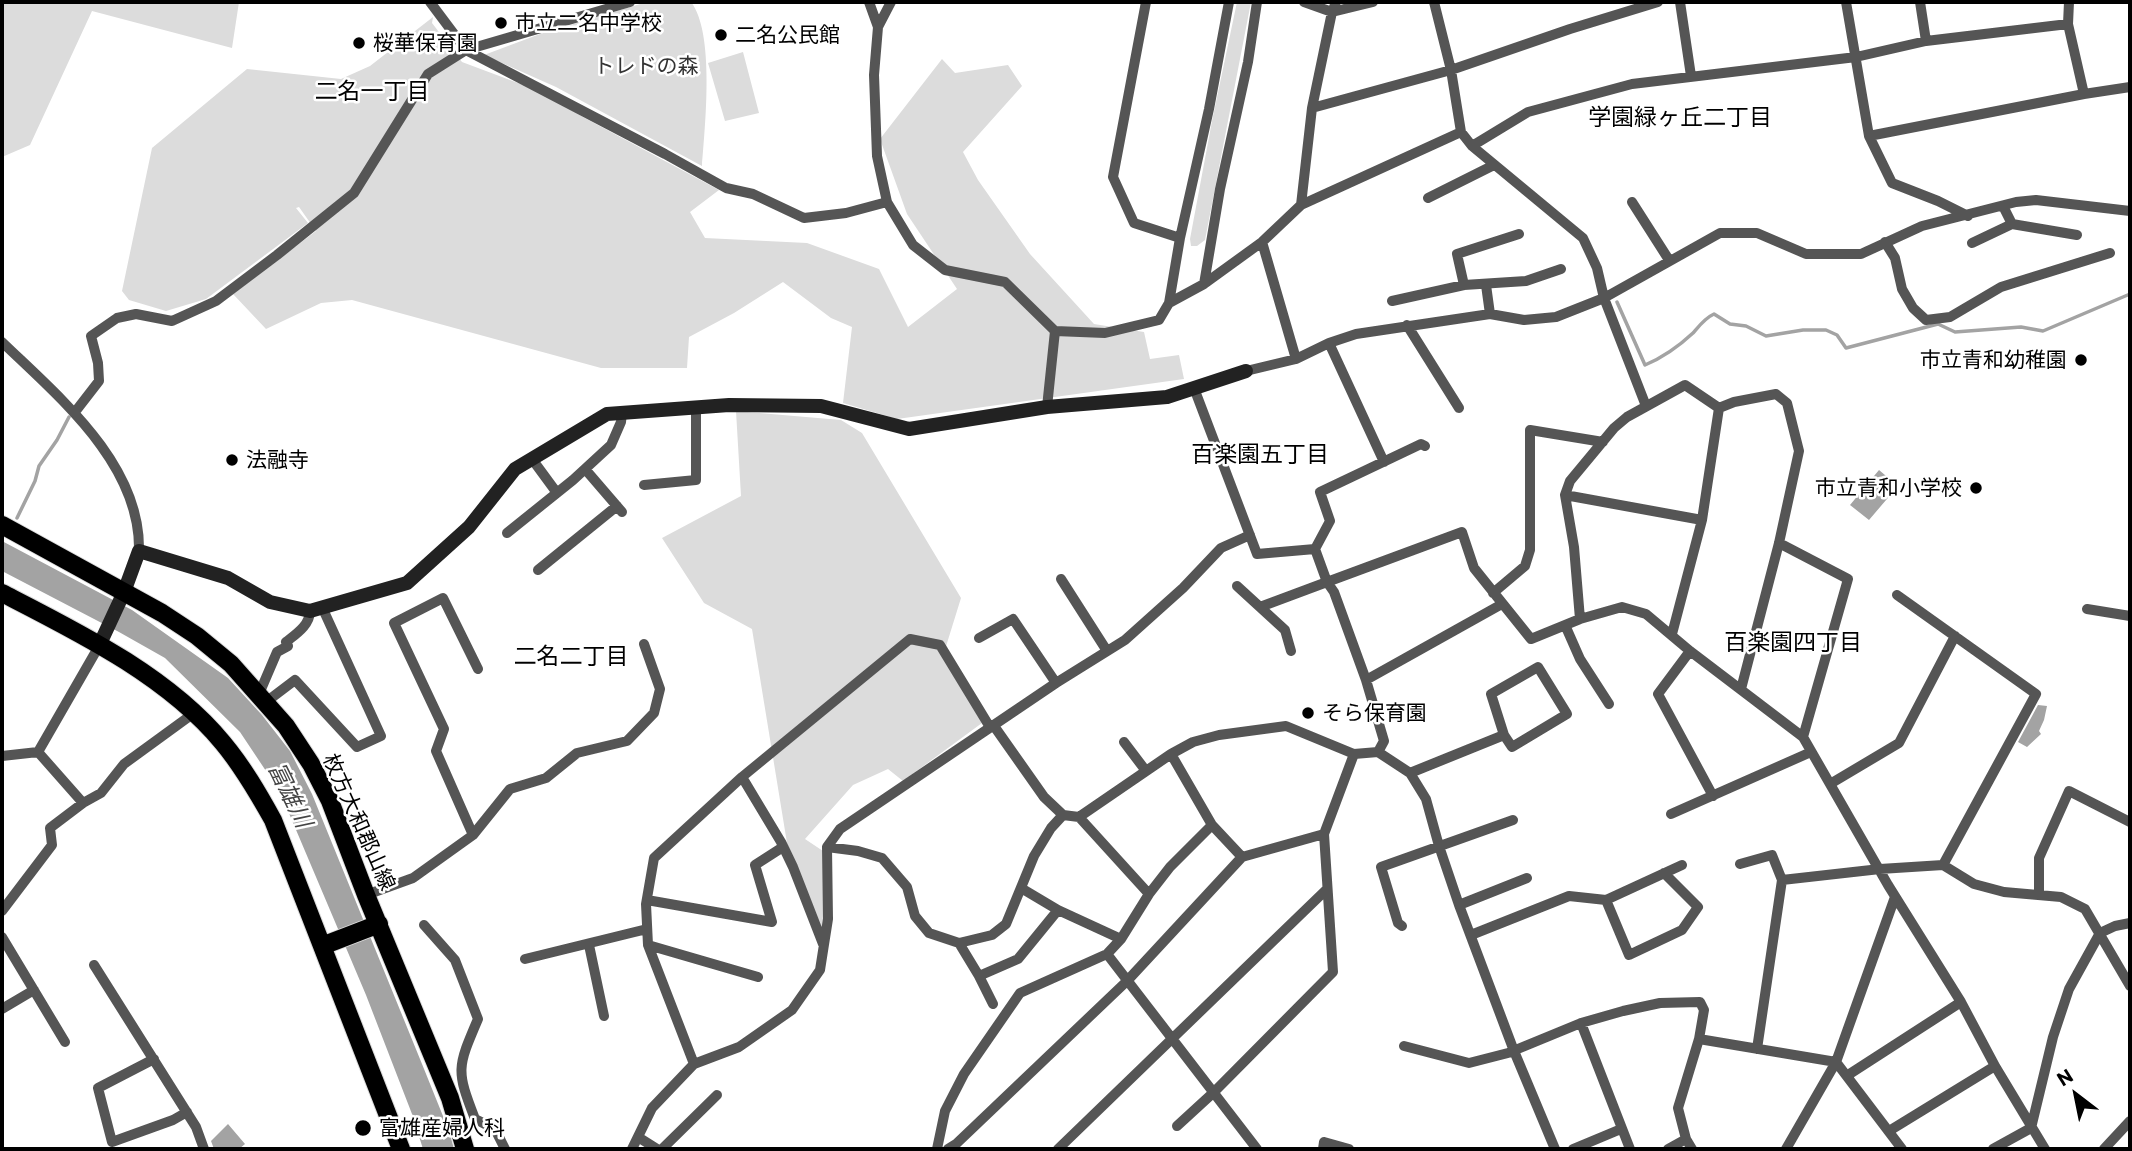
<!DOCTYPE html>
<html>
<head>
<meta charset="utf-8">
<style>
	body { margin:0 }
	#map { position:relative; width:2132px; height:1151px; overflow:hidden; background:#fff; font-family:Commissioner,sans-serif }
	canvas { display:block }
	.frame { position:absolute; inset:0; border:4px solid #000; pointer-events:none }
	.north { position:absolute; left:2041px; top:1060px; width:70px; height:70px; -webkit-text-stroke:5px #fff; paint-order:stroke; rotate:328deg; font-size:19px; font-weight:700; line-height:28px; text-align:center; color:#000 }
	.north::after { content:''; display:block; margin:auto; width:24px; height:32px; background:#000; clip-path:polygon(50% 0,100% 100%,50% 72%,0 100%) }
</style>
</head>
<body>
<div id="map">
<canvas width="2132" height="1151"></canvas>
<div class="frame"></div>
<div class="north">N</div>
</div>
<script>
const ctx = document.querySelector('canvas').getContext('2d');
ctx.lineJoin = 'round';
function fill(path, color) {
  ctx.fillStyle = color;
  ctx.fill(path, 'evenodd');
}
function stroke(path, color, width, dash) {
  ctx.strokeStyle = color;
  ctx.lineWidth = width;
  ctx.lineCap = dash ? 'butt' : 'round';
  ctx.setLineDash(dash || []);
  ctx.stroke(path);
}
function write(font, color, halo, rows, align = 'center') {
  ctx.font = font + ' Commissioner,"Noto Sans JP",sans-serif';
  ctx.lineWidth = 5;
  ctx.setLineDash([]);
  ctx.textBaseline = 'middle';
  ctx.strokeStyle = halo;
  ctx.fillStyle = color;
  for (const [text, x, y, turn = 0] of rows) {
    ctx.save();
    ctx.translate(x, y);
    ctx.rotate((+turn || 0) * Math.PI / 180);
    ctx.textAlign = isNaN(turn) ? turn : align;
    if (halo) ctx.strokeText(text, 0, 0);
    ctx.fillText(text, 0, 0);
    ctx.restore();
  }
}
const green = new Path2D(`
	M 2,2 L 239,2 L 232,48 L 92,11 L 30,145 L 2,157 Z
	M 647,2 L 691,2 C 715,33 705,126 702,166 L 556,87 L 484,55 L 540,34 Z
	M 1237,2 L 1251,2 L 1205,240 L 1197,246 L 1191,246 L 1190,239 L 1212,121 Z
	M 433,17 L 432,23 L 462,62 L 542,92 L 583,117 L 719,190 L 690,212 L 705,238 L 807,243 L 879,269 L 908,327 L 957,289 L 907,214 L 880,139 L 942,59 L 955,73 L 1008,65 L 1022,86 L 963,152 L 978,180 L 1030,254 L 1094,324 L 1144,332 L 1150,359 L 1179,355 L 1184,379 L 897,419 L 843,403 L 852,327 L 831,318 L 783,282 L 734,313 L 689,337 L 687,368 L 601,368 L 352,300 L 321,303 L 266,329 L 233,294 L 316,231 L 299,207 L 296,208 L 308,223 L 206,299 L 166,311 L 129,300 L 122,291 L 152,148 L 247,69 L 341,79 L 370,66 Z
	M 743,52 L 759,113 L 725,121 L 708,63 Z
	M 736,411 L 841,420 L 862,433 L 961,598 L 943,656 L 982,723 L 903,781 L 888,769 L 853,785 L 805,839 L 823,851 L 825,942 L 787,843 L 752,629 L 704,603 L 662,538 L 741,496 Z`);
const water = new Path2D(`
	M 1879,470 L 1898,486 L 1869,520 L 1850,505 Z
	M 2,541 L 132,610 L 228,678 L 262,715 L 290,751 L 312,794 L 422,1064 L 449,1131 L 454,1149 L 423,1149 L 412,1114 L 366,995 L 280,792 L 240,732 L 165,658 L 119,632 L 2,571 Z
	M 2038,705 L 2047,706 L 2044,720 L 2039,731 L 2041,734 L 2027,747 L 2018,742 Z
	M 228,1124 L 245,1144 L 239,1149 L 214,1149 L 211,1141 Z`);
const stream = new Path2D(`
	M 1617,302 L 1645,365 C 1664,357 1678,347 1693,333 C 1699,326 1705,318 1714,314 L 1730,324 L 1746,326 L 1766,336 L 1803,330 L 1826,330 L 1837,335 L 1846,348 L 1938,324 L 1955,332 L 2021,327 L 2043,331 L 2130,294
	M 17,518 L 35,481 L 39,466 L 57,440 L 69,417`);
const street = new Path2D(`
	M 430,2 L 466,50 L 665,154 L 726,188 L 753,194 L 804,218 L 846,213 L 887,202
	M 869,2 L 878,27
	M 891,2 L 878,27 L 874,75 L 877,156 L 887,202 L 913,245 L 945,270 L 1005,282 L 1055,331 L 1105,333 L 1159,320 L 1169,303 L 1180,238 L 1209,109 L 1229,2
	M 1146,2 L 1113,177 L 1134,223 L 1180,238
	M 1304,2 L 1332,12 L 1373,2
	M 1434,2 L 1451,70 L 1461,132 L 1472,146 L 1583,238 L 1597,268 L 1604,298 L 1646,406
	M 1680,2 L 1691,76
	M 1846,2 L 1869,136 L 1892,183 L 1938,201 L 1968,216
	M 1920,2 L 1926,41
	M 2069,2 L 2068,24 L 2084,94
	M 1312,108 L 1451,70 L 1570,29 L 1658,2
	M 1869,136 L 2084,94 L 2130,87
	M 1472,146 L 1528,112 L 1632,84 L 1856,57 L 1926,41 L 2068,24
	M 1428,198 L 1494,165
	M 1632,202 L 1669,260
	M 1301,205 L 1312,108 L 1332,12 L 1336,2
	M 2003,206 L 2012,224 L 2077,235
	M 1262,242 L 1296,359
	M 1885,242 L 1895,258 L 1902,289 L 1913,308 L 1926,320 L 1950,317 L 2001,287 L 2110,253
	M 1972,243 L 2012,224
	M 1204,284 L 1220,189 L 1248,62 L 1257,2
	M 1464,285 L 1457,254 L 1519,234
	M 1486,285 L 1490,314
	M 1392,301 L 1464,285 L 1526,281 L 1561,269
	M 1169,303 L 1204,284 L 1262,242 L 1301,205 L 1461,132
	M 1407,325 L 1459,408
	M 2,342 C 59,397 141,464 139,551
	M 1329,343 L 1384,462
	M 1246,371 L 1296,359 L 1329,343 L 1356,334 L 1490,314 L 1524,320 L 1556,317 L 1604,298 L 1720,233 L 1757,233 L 1806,254 L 1861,254 L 1922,226 L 2016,202 L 2036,200 L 2130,211
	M 1194,388 L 1257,554 L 1315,549 L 1327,582 L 1462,532 L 1474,568 L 1531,639 L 1580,619 L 1622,607 L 1646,614 L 1690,651 L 1803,737 L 1888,885 L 1961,1002 L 1995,1066 L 2045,1149
	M 1047,407 L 1055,331
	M 75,412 L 99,381 L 98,363 L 91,336 L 117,318 L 136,314 L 172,321 L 216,301 L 277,255 L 354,193 L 428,74 L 466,50 L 630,2
	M 532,459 L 557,493
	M 585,469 L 622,512
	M 644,485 L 696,480 L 696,409
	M 1565,495 L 1702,520
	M 507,533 L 573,480 L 611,445 L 621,422 L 622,413
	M 1779,543 L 1848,579 L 1803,737
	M 1315,549 L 1330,521 L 1320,492 L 1421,444 L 1425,446
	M 538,570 L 617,506
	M 1061,579 L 1107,651
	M 1237,586 L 1285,630 L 1291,651
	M 1493,593 L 1525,566 L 1530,550 L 1530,430 L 1603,442
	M 1897,595 L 2036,694 L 1943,865
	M 1260,607 L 1327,582 L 1334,592 L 1366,680
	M 2087,609 L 2130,616
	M 1580,619 L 1574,547 L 1565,495 L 1570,481 L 1614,428 L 1627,417 L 1685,385 L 1719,408 L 1734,402 L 1776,394 L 1787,403 L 1799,451 L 1779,543 L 1741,689
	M 1565,625 L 1580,659 L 1609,704
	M 1672,634 L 1702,520 L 1719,408
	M 979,638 L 1013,619 L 1056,683
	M 1690,651 L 1658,694 L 1713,796
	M 259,694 L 277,652 L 288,646 L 286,642 C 296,634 310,625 310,611
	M 266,702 L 295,680 L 357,747 L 381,736 L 322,607
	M 1124,742 L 1146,771
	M 38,752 L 83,803
	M 1378,752 L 1384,741 L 1366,680 L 1502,604
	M 1171,754 L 1212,825 L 1242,857
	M 2,756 L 38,752 L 99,646
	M 1410,773 L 1504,735 L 1512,747 L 1567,714 L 1538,667 L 1491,694 L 1504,735
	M 742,777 L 781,842 L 793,867 L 823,944
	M 1830,784 L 1899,743 L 1955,636
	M 1671,814 L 1811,752
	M 1079,817 L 1171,754 L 1193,742 L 1219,735 L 1286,726 L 1354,754 L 1378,752 L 1410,773 L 1426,799 L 1439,846 L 1459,905 L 1514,1051 L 1555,1149
	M 473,835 L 436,751 L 444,729 L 394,623 L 443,598 L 478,669
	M 827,847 L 858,851 L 882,858 L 907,887 L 915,916 L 929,933 L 959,943 L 992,935 L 1006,924 L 1034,856 L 1051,828 L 1063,815
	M 1740,864 L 1772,855 L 1782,880
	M 1021,888 L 1058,910 L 1121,939
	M 366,895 L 413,878 L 473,835 L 510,789 L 546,778 L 577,753 L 627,741 L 654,713 L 660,689 L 644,644
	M 2039,895 L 2039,858 L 2069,791 L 2130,822
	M 647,900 L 772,922 L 755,865 L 783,847
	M 1606,900 L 1629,955 L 1682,930 L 1698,907 L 1664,873
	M 1459,905 L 1527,878
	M 2,911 L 52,845 L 50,828 L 83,803 L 101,793 L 124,764 L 194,713
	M 424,925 L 455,960 L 478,1019 C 457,1068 456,1070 475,1119 L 495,1129 L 505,1149
	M 1402,926 L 1398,923 L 1381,867 L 1513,820
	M 1471,935 L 1569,896 L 1606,900 L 1682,865
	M 2,937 L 65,1042
	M 959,943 L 979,976 L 993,1004
	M 589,945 L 604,1016
	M 648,945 L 758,977
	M 1107,954 L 1257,1149
	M 525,959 L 647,929
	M 94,965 L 196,1127 L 204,1149
	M 979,976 L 1018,959 L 1058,910
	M 2,1009 L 34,990
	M 1581,1023 L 1630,1149
	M 1699,1039 L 1836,1062 L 1902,1149
	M 1404,1046 L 1469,1063 L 1508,1053 L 1581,1023 L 1623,1011 L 1660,1003 L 1700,1002 L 1704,1010 L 1699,1039 L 1678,1108 L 1686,1139 L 1692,1149
	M 1757,1049 L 1782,880 L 1880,869 L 1943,865 L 1974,884 L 2004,892 L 2061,897 L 2085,909 L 2130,986
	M 154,1059 L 98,1088 L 112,1142 L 173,1120 L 187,1112
	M 694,1064 L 648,945 L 646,904 L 654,858 L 742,777 L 910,639 L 940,645 L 988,724 L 994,726 L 1044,797 L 1063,815 L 1079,817 L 1149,894
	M 1848,1075 L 1961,1002
	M 1177,1126 L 1213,1093 L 1333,972 L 1324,834 L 1354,754
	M 1889,1131 L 1995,1066
	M 638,1137 L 657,1149
	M 632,1149 L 652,1108 L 694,1064 L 739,1047 L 792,1010 L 820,970 L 828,919 L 827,847 L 840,829 L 1056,683 L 1125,640 L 1183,588 L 1221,548 L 1250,535
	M 662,1149 L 717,1095
	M 937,1149 L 945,1111 L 964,1074 L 1020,993 L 1107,954 L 1121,939 L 1149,894 L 1170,867 L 1212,825
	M 948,1149 L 956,1144 L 1127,981 L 1242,857 L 1324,834
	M 1058,1149 L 1327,889
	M 1323,1149 L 1324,1142 L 1349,1149
	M 1573,1149 L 1621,1129
	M 1668,1149 L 1686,1139
	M 1786,1149 L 1836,1062 L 1895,897
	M 1993,1149 L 2031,1128 L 2053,1037 L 2069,989 L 2100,933 L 2115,926 L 2130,923
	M 2104,1149 L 2130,1121`);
const secondary = new Path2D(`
	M 99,646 L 124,592 L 139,551 L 228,578 L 270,602 L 310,611 L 407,583 L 469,527 L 515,469 L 607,414 L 729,405 L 821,406 L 909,429 L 1047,407 L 1167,397 L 1246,371`);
const primary = new Path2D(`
	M 2,525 L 162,613 L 197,636 L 231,664 L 286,726 L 311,764 L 330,801 L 366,895 L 450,1098 L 465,1149
	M 2,593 C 78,632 168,676 223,743 C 243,767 258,793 273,820 L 401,1149
	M 322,946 L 379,924`);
const markers = [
	[501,23,7,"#000"],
	[721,35,7,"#000"],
	[359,43,7,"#000"],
	[2081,360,7,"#000"],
	[232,460,7,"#000"],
	[1976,488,7,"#000"],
	[1308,713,7,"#000"],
	[363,1128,9,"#000"]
];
const poiNames = [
	["市立二名中学校",515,23],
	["二名公民館",735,35],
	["桜華保育園",373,43],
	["市立青和幼稚園",2067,360,"right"],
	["法融寺",246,460],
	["市立青和小学校",1962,488,"right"],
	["そら保育園",1322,713],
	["富雄産婦人科",379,1128]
];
const parkNames = [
	["トレドの森",646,66]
];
const streetNames = [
	["枚方大和郡山線",359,822,66]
];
const neighbourhoodNames = [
	["二名一丁目",372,91],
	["学園緑ヶ丘二丁目",1680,117],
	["百楽園五丁目",1260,454],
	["百楽園四丁目",1793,642],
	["二名二丁目",571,656]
];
const waterNames = [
	["富雄川",290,795,64]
];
fill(green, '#dcdcdc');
fill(water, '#a3a3a3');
stroke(stream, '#a3a3a3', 3.5);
stroke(primary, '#dbdbdb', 20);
stroke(street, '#555', 10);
stroke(secondary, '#222', 14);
stroke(primary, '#000', 18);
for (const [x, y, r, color] of markers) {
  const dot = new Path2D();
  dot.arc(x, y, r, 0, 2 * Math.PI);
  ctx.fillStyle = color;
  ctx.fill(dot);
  stroke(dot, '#fff', 2.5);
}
write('21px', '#000', '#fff', poiNames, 'left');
write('21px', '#333', '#fff', parkNames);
write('21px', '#000', '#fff', streetNames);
write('23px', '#000', '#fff', neighbourhoodNames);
write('italic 23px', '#444', '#fff', waterNames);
</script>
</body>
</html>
